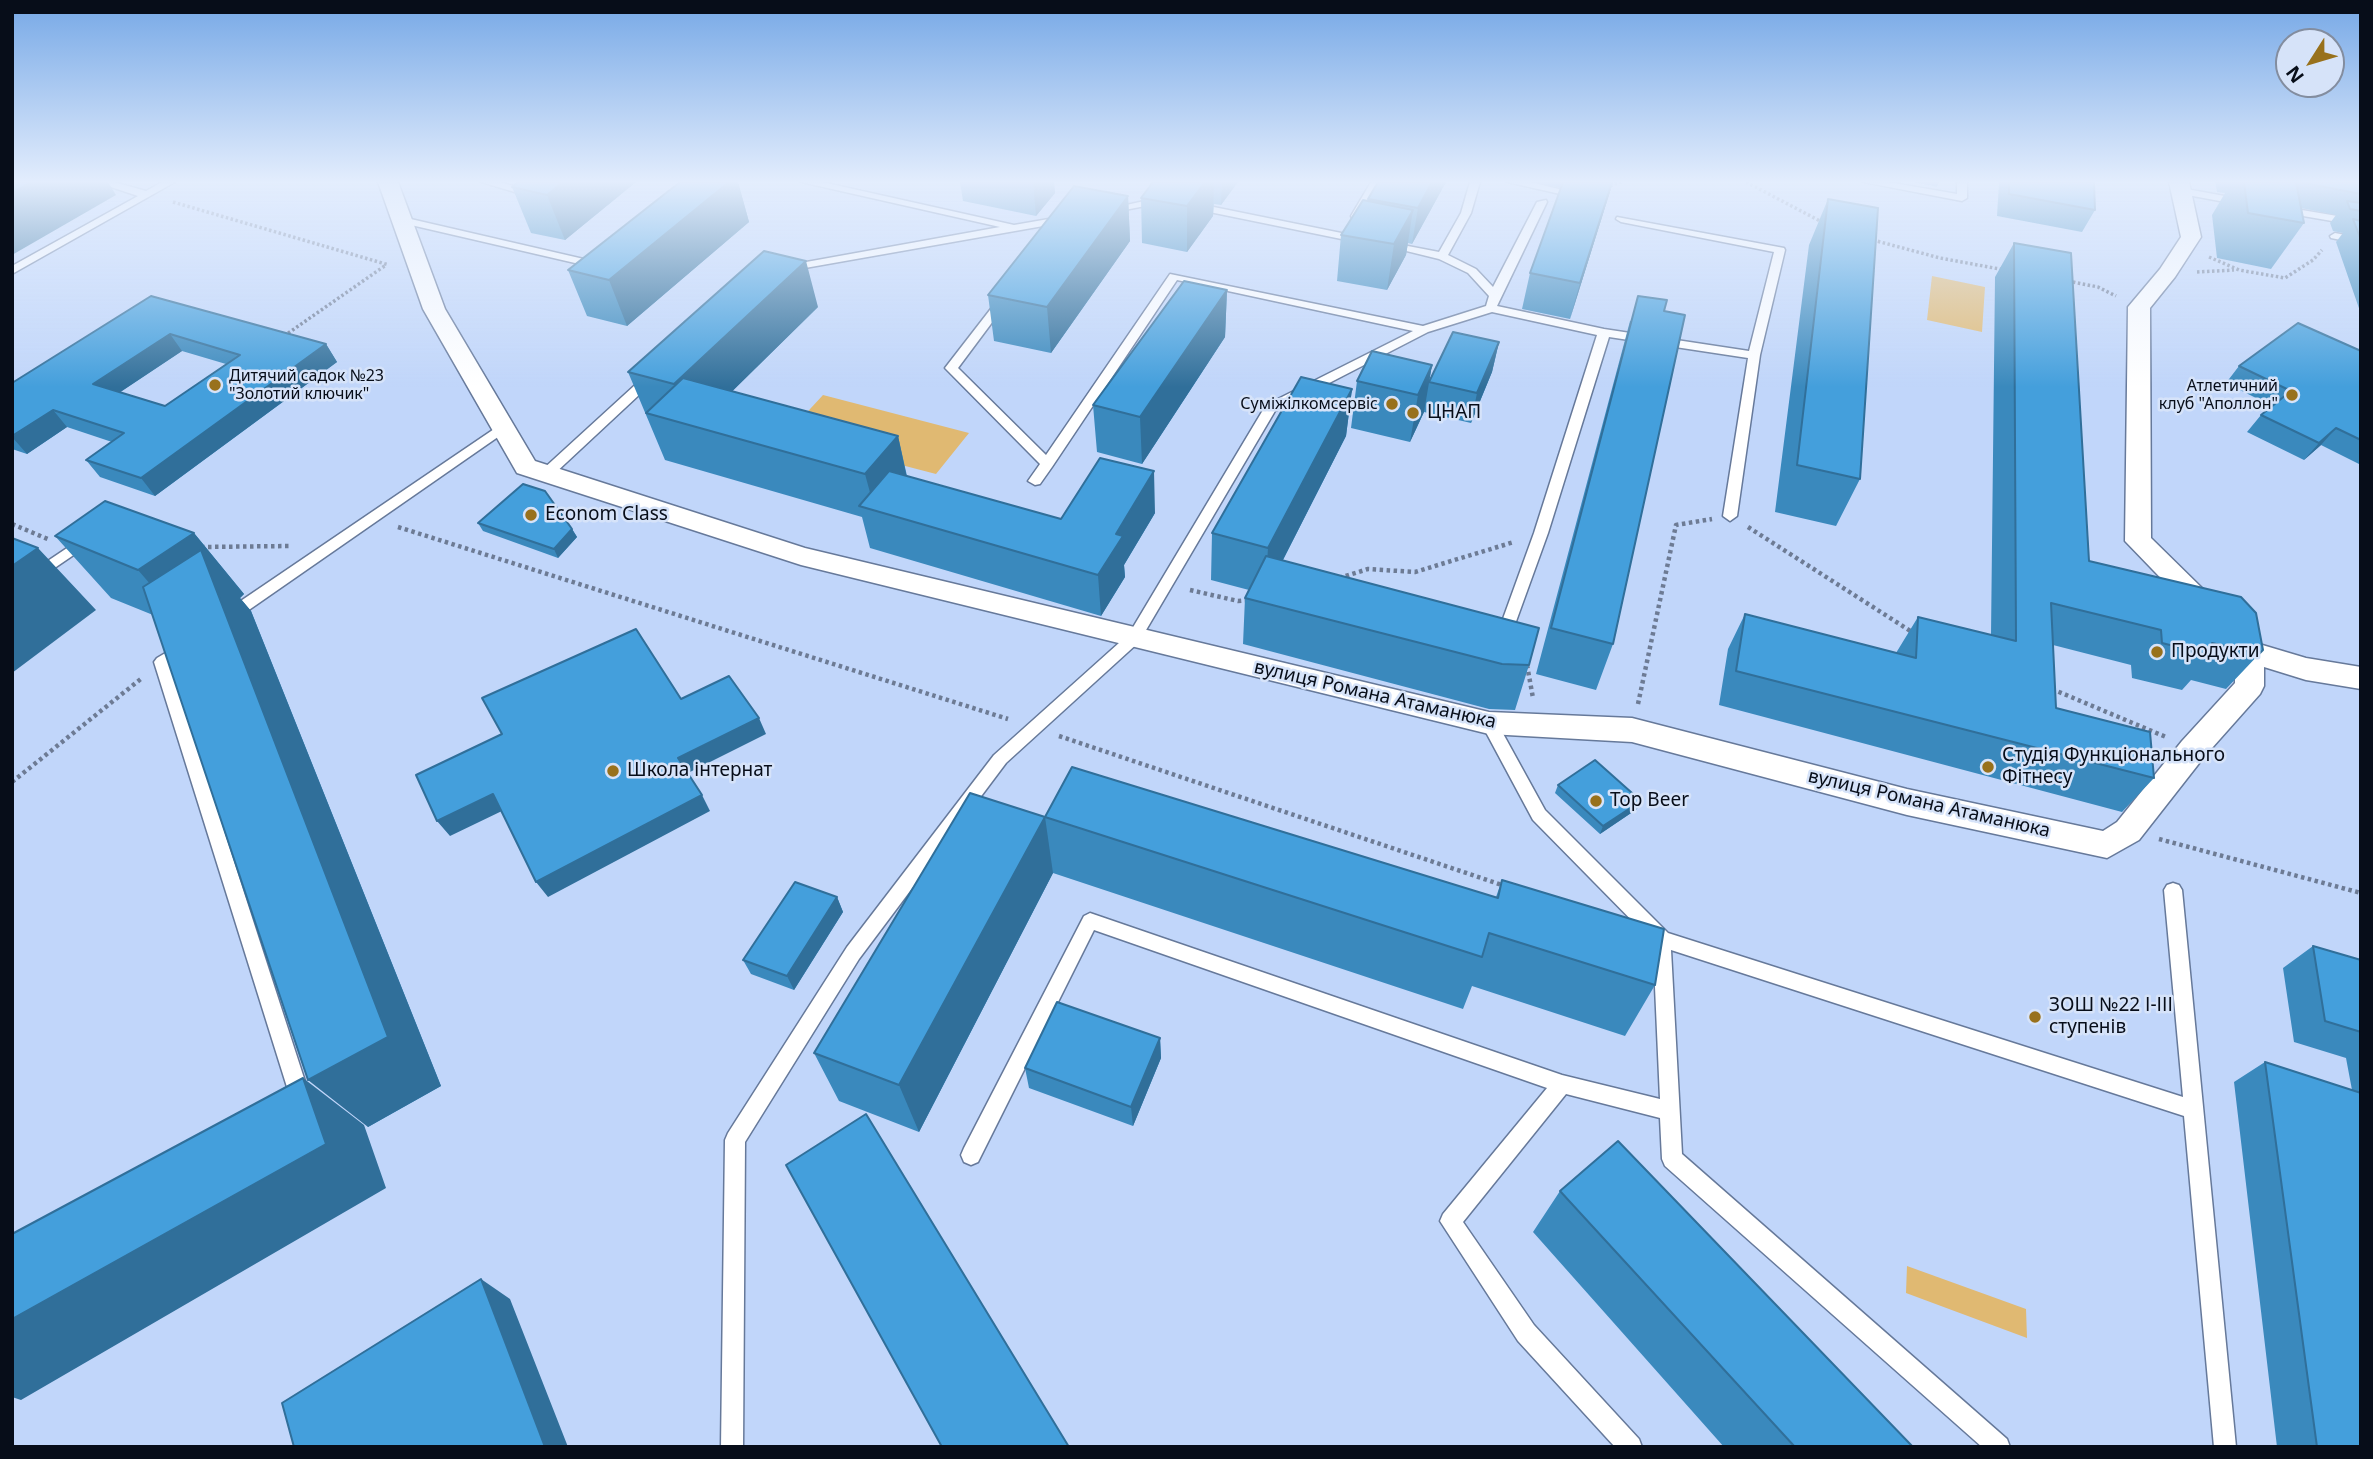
<!DOCTYPE html>
<html>
<head>
<meta charset="utf-8">
<style>
	body { margin:0 }
	#map { position:relative; width:2373px; height:1459px; overflow:hidden; background:#c1d6fa; font-family:"Noto Sans",sans-serif }
	canvas { display:block }
	.frame { position:absolute; inset:0; border:14px solid #070d19; pointer-events:none }
	.north { position:absolute; left:2275px; top:28px; width:70px; height:70px; box-sizing:border-box; background:#d6e3f9; border:2px solid #838d9f; border-radius:50%; rotate:233deg; font-size:19px; font-weight:700; line-height:28px; text-align:center; color:#070d19 }
	.north::after { content:''; display:block; margin:auto; width:24px; height:32px; background:#98711c; clip-path:polygon(50% 0,100% 100%,50% 72%,0 100%) }
</style>
</head>
<body>
<div id="map">
<canvas width="2373" height="1459"></canvas>
<div class="frame"></div>
<div class="north">N</div>
</div>
<script>
const ctx = document.querySelector('canvas').getContext('2d');
ctx.lineJoin = 'round';
function fill(path, color) {
  ctx.fillStyle = color;
  ctx.fill(path, 'evenodd');
}
function stroke(path, color, width, dash) {
  ctx.strokeStyle = color;
  ctx.lineWidth = width;
  ctx.lineCap = dash ? 'butt' : 'round';
  ctx.setLineDash(dash || []);
  ctx.stroke(path);
}
function write(font, color, halo, rows, align = 'center') {
  ctx.font = font + ' "Noto Sans",sans-serif';
  ctx.lineWidth = 5;
  ctx.setLineDash([]);
  ctx.textBaseline = 'middle';
  ctx.strokeStyle = halo;
  ctx.fillStyle = color;
  for (const [text, x, y, turn = 0] of rows) {
    ctx.save();
    ctx.translate(x, y);
    ctx.rotate((+turn || 0) * Math.PI / 180);
    ctx.textAlign = isNaN(turn) ? turn : align;
    if (halo) ctx.strokeText(text, 0, 0);
    ctx.fillText(text, 0, 0);
    ctx.restore();
  }
}
const green = new Path2D(`
	M 1932,276 L 1985,287 L 1982,332 L 1927,320 Z
	M 823,395 L 969,433 L 936,474 L 786,435 Z
	M 1907,1266 L 2026,1309 L 2027,1338 L 1906,1293 Z`);
const pathFar1 = new Path2D(`
	M 1746,182 L 1822,222
	M 1610,186 L 1621,182
	M 173,202 L 389,265
	M 1873,240 L 1940,258 L 2005,270
	M 2209,257 L 2239,270 L 2285,278 L 2313,260 L 2322,250
	M 2197,272 L 2234,270
	M 2068,281 L 2098,287 L 2116,296
	M 284,336 L 386,265`);
const path = new Path2D(`
	M 12,524 L 50,540
	M 398,527 L 1008,719
	M 1748,527 L 1912,632
	M 201,547 L 290,546
	M 1339,578 L 1368,569 L 1415,572 L 1514,542
	M 1190,590 L 1238,601 L 1249,600
	M 1527,665 L 1533,698
	M 2052,689 L 2166,737
	M 1638,704 L 1676,525 L 1712,519
	M 1059,736 L 1505,886
	M 12,782 L 142,678
	M 2159,839 L 2361,893`);
const service = new Path2D(`
	M 96,182 L 114,182 L 146,191 L 162,182 L 175,182 L 12,274 L 12,266 L 138,196 Z
	M 481,182 L 499,182 L 543,194 L 558,182 L 570,182 L 545,201 Z
	M 801,182 L 822,182 L 1014,225 L 1066,216 L 1071,219 L 1066,222 L 788,271 L 784,270 L 784,266 L 1000,227 Z
	M 1371,182 L 1381,182 L 1360,218 L 1352,218 L 1351,216 Z
	M 1470,182 L 1480,182 L 1471,213 L 1448,255 L 1476,269 L 1493,287 L 1537,202 L 1546,200 L 1547,202 L 1497,306 L 1604,329 L 1749,351 L 1774,252 L 1621,222 L 1616,219 L 1617,217 L 1784,248 L 1785,250 L 1760,355 L 1737,516 L 1730,521 L 1723,516 L 1748,358 L 1609,337 L 1548,533 L 1514,627 L 1507,632 L 1500,627 L 1534,533 L 1597,335 L 1492,312 L 1428,332 L 1275,411 L 1139,642 L 1006,763 L 859,959 L 745,1142 L 743,1447 L 721,1447 L 725,1140 L 728,1133 L 847,947 L 994,755 L 1129,634 L 1266,405 L 1413,331 L 1177,280 L 1052,467 L 1040,484 L 1035,485 L 1028,481 L 1040,464 L 945,368 L 1000,297 L 1008,297 L 1008,301 L 958,368 L 1046,455 L 1170,274 L 1423,326 L 1486,306 L 1489,296 L 1468,273 L 1439,259 L 1382,245 L 1387,242 L 1439,252 L 1461,213 Z
	M 1507,182 L 1530,182 L 1583,195 L 1578,198 Z
	M 1863,182 L 1888,182 L 1957,194 L 1957,182 L 1967,182 L 1967,198 L 1962,201 Z
	M 2181,188 L 2241,199 L 2246,202 L 2241,205 L 2177,193 L 2177,189 Z
	M 1162,197 L 1166,198 L 1166,202 L 1109,213 L 1104,210 Z
	M 1194,203 L 1361,237 L 1366,240 L 1361,243 L 1190,208 L 1189,206 Z
	M 2284,207 L 2361,220 L 2361,226 L 2280,212 L 2280,208 Z
	M 402,217 L 601,263 L 607,266 L 601,269 L 398,222 L 398,218 Z
	M 2335,233 L 2361,238 L 2361,244 L 2331,238 L 2330,236 Z
	M 650,374 L 654,375 L 654,381 L 552,476 L 542,476 L 542,470 L 646,375 Z
	M 503,423 L 509,427 L 508,430 L 233,621 L 223,621 L 221,617 L 223,613 Z
	M 73,544 L 78,546 L 80,549 L 78,552 L 12,597 L 12,585 Z
	M 184,642 L 191,647 L 170,664 L 312,1103 L 309,1110 L 302,1112 L 295,1110 L 292,1103 L 154,662 L 157,658 Z
	M 1489,717 L 1495,719 L 1545,810 L 1668,933 L 2183,1097 L 2164,890 L 2167,885 L 2173,883 L 2179,885 L 2182,890 L 2236,1447 L 2214,1447 L 2184,1116 L 1671,950 L 1682,1154 L 2007,1439 L 2010,1447 L 1982,1447 L 1665,1166 L 1662,1159 L 1660,1118 L 1566,1094 L 1463,1222 L 1534,1325 L 1639,1439 L 1642,1447 L 1615,1447 L 1518,1341 L 1440,1221 L 1443,1214 L 1547,1088 L 1094,930 L 978,1162 L 971,1165 L 964,1162 L 961,1155 L 964,1148 L 1084,916 L 1090,913 L 1562,1075 L 1660,1099 L 1653,942 L 1533,820 L 1481,723 L 1483,719 Z`);
const minor = new Path2D(`
	M 378,182 L 398,182 L 445,309 L 535,461 L 805,548 L 1489,712 L 1632,718 L 1907,789 L 2103,831 L 2117,822 L 2182,741 L 2235,683 L 2235,655 L 2125,541 L 2128,307 L 2160,269 L 2181,237 L 2169,182 L 2189,182 L 2201,237 L 2175,277 L 2150,308 L 2151,538 L 2259,644 L 2306,658 L 2361,667 L 2361,689 L 2306,680 L 2264,667 L 2264,686 L 2260,694 L 2204,757 L 2139,840 L 2107,858 L 1907,815 L 1632,742 L 1489,734 L 801,565 L 517,473 L 423,309 Z`);
const wall = new Path2D(`
	M 636,182 L 565,240 L 531,233 L 512,187 Z
	M 680,182 L 738,182 L 749,222 L 627,326 L 587,316 L 568,270 Z
	M 960,182 L 1054,182 L 1055,193 L 1036,216 L 963,201 Z
	M 1153,182 L 1238,182 L 1221,205 L 1214,204 L 1213,216 L 1187,252 L 1142,243 L 1141,198 Z
	M 1446,182 L 1412,244 L 1408,243 L 1406,255 L 1387,290 L 1337,281 L 1341,235 L 1368,201 L 1368,199 Z
	M 1533,182 L 1613,182 L 1570,319 L 1522,309 L 1530,273 L 1561,188 Z
	M 1913,182 L 1939,182 L 1937,187 Z
	M 1999,182 L 2094,182 L 2095,210 L 2082,232 L 1997,216 Z
	M 2215,182 L 2361,182 L 2361,314 L 2336,242 L 2343,233 L 2333,231 L 2330,223 L 2336,215 L 2301,208 L 2304,223 L 2271,269 L 2217,258 L 2212,215 L 2225,193 L 2217,192 Z
	M 1128,196 L 1130,241 L 1051,353 L 994,341 L 988,295 Z
	M 1828,199 L 1860,479 L 1836,526 L 1775,512 L 1809,245 Z
	M 2014,243 L 2089,561 L 2263,650 L 2226,689 L 2191,680 L 2182,690 L 2132,678 L 2131,665 L 2053,645 L 2056,708 L 2154,778 L 2122,812 L 1719,705 L 1728,649 L 1745,614 L 1896,653 L 1918,617 L 1991,635 L 1995,277 Z
	M 1227,290 L 1225,337 L 1142,464 L 1097,452 L 1093,405 Z
	M 151,296 L 326,344 L 337,362 L 155,496 L 100,477 L 86,460 L 112,442 L 67,427 L 27,454 L 12,449 L 12,383 ZM 182,351 L 226,364 L 165,406 L 120,392 Z
	M 818,307 L 732,391 L 898,436 L 907,476 L 1061,519 L 1155,513 L 1124,565 L 1125,577 L 1101,616 L 870,548 L 862,517 L 665,460 L 628,372 Z
	M 1664,311 L 1613,644 L 1596,690 L 1536,674 L 1630,321 Z
	M 1499,342 L 1492,372 L 1471,423 L 1424,412 L 1410,442 L 1351,428 L 1357,381 L 1432,365 L 1429,382 Z
	M 2361,351 L 2361,465 L 2321,445 L 2304,460 L 2247,432 L 2261,415 L 2272,406 L 2226,383 L 2239,366 Z
	M 1352,389 L 1346,436 L 1283,560 L 1529,665 L 1515,710 L 1489,709 L 1243,644 L 1245,598 L 1249,590 L 1211,580 L 1212,533 Z
	M 478,523 L 572,529 L 577,537 L 558,558 L 483,531 Z
	M 194,533 L 244,594 L 240,598 L 251,611 L 441,1086 L 368,1127 L 153,615 L 111,598 L 55,536 Z
	M 1558,785 L 1637,809 L 1600,834 L 1555,793 Z
	M 1045,817 L 1496,897 L 1502,880 L 1655,985 L 1625,1036 L 1472,986 L 1463,1009 L 1053,873 L 919,1132 L 839,1101 L 814,1053 Z
	M 837,897 L 843,912 L 794,990 L 751,974 L 743,960 Z
	M 2313,946 L 2361,960 L 2361,1447 L 2277,1447 L 2234,1082 L 2265,1062 L 2352,1090 L 2346,1058 L 2294,1042 L 2283,968 Z
	M 1160,1038 L 1161,1058 L 1133,1126 L 1029,1088 L 1025,1068 Z
	M 1560,1191 L 1913,1447 L 1724,1447 L 1533,1232 Z`);
const shadedWall = new Path2D(`
	M 31,182 L 108,182 L 116,195 L 12,255 L 12,193 Z
	M 563,182 L 636,182 L 565,240 L 547,195 Z
	M 729,182 L 738,182 L 749,222 L 627,326 L 609,280 Z
	M 1033,182 L 1054,182 L 1055,193 L 1036,216 Z
	M 1205,182 L 1214,182 L 1213,216 L 1187,252 L 1187,206 Z
	M 1222,182 L 1238,182 L 1221,205 Z
	M 1432,182 L 1446,182 L 1412,244 L 1418,208 Z
	M 1612,182 L 1613,182 L 1570,319 L 1580,283 Z
	M 1128,196 L 1130,241 L 1051,353 L 1047,307 Z
	M 1413,210 L 1406,255 L 1387,290 L 1394,244 Z
	M 806,261 L 818,307 L 696,427 L 689,425 L 674,384 Z
	M 1227,290 L 1225,337 L 1142,464 L 1140,417 Z
	M 170,334 L 182,351 L 107,401 L 93,384 Z
	M 1499,342 L 1492,372 L 1471,423 L 1477,393 Z
	M 326,344 L 337,362 L 155,496 L 141,478 Z
	M 1432,365 L 1424,412 L 1410,442 L 1418,395 Z
	M 1352,389 L 1346,436 L 1265,595 L 1268,548 Z
	M 53,410 L 67,427 L 27,454 L 12,437 Z
	M 2336,428 L 2321,445 L 2304,460 L 2319,443 Z
	M 898,436 L 908,483 L 875,511 L 865,474 Z
	M 1154,471 L 1155,513 L 1124,565 L 1125,577 L 1101,616 L 1098,575 L 1116,534 Z
	M 572,529 L 577,537 L 558,558 L 554,549 Z
	M 194,533 L 244,594 L 240,598 L 251,611 L 441,1086 L 368,1127 L 308,1080 L 191,631 L 138,570 Z
	M 38,548 L 96,610 L 12,673 L 12,566 Z
	M 759,718 L 766,734 L 686,774 L 678,758 Z
	M 493,794 L 504,810 L 450,836 L 437,821 Z
	M 702,795 L 710,811 L 548,897 L 536,882 Z
	M 1641,801 L 1637,809 L 1600,834 L 1603,826 Z
	M 1045,817 L 1053,873 L 919,1132 L 899,1085 Z
	M 837,897 L 843,912 L 794,990 L 787,976 Z
	M 1160,1038 L 1161,1058 L 1133,1126 L 1131,1107 Z
	M 303,1078 L 364,1125 L 386,1188 L 21,1400 L 12,1397 L 12,1319 Z
	M 481,1279 L 510,1299 L 568,1447 L 545,1447 Z`);
const building = new Path2D(`
	M 12,182 L 31,182 L 12,193 Z
	M 518,182 L 563,182 L 547,195 L 512,187 Z
	M 680,182 L 729,182 L 609,280 L 568,270 Z
	M 1153,182 L 1205,182 L 1187,206 L 1141,198 Z
	M 1378,182 L 1432,182 L 1418,208 L 1368,199 Z
	M 1563,182 L 1612,182 L 1580,283 L 1530,273 Z
	M 2009,182 L 2094,182 L 2095,210 L 2009,194 Z
	M 2244,182 L 2296,182 L 2304,223 L 2248,213 Z
	M 2299,182 L 2361,182 L 2361,194 Z
	M 1074,186 L 1128,196 L 1047,307 L 988,295 Z
	M 1828,199 L 1878,208 L 1860,479 L 1797,465 Z
	M 1363,200 L 1413,210 L 1394,244 L 1341,235 Z
	M 2347,201 L 2361,203 L 2361,211 L 2350,209 Z
	M 2353,219 L 2361,221 L 2361,240 Z
	M 2014,243 L 2071,253 L 2089,561 L 2241,597 L 2256,613 L 2263,650 L 2259,654 L 2212,643 L 2213,656 L 2162,643 L 2161,630 L 2051,603 L 2056,708 L 2150,732 L 2154,778 L 1736,671 L 1745,614 L 1916,658 L 1918,617 L 2016,641 Z
	M 764,251 L 806,261 L 674,384 L 628,372 Z
	M 1184,281 L 1227,290 L 1140,417 L 1093,405 Z
	M 151,296 L 326,344 L 141,478 L 86,460 L 124,433 L 53,410 L 12,436 L 12,383 ZM 170,334 L 240,355 L 165,406 L 93,384 Z
	M 1638,296 L 1667,300 L 1664,311 L 1685,315 L 1613,644 L 1551,628 Z
	M 2298,323 L 2361,351 L 2361,440 L 2336,428 L 2319,443 L 2261,415 L 2291,391 L 2239,366 Z
	M 1453,332 L 1499,342 L 1477,393 L 1429,382 Z
	M 1372,351 L 1432,365 L 1418,395 L 1357,381 Z
	M 1301,377 L 1352,389 L 1268,548 L 1212,533 Z
	M 683,378 L 898,436 L 865,474 L 646,413 Z
	M 1100,458 L 1154,471 L 1116,534 L 1123,536 L 1098,575 L 859,506 L 889,471 L 1061,519 Z
	M 523,484 L 545,491 L 572,529 L 554,549 L 478,523 Z
	M 105,501 L 194,533 L 138,570 L 55,536 Z
	M 12,538 L 38,548 L 12,566 Z
	M 201,550 L 388,1037 L 308,1080 L 143,587 Z
	M 1266,556 L 1539,628 L 1529,665 L 1502,664 L 1245,598 Z
	M 636,629 L 681,699 L 729,676 L 759,718 L 678,758 L 702,795 L 536,882 L 493,794 L 437,821 L 416,775 L 502,734 L 482,698 Z
	M 1595,760 L 1641,801 L 1603,826 L 1558,785 Z
	M 1072,767 L 1498,898 L 1502,880 L 1664,929 L 1655,985 L 1489,933 L 1482,957 L 1045,817 Z
	M 970,793 L 1045,817 L 899,1085 L 814,1053 Z
	M 795,882 L 837,897 L 787,976 L 743,960 Z
	M 2313,946 L 2361,960 L 2361,1032 L 2325,1021 Z
	M 1057,1002 L 1160,1038 L 1131,1107 L 1025,1068 Z
	M 2265,1062 L 2361,1093 L 2361,1447 L 2317,1447 Z
	M 303,1078 L 326,1144 L 12,1319 L 12,1234 Z
	M 866,1114 L 1069,1447 L 942,1447 L 786,1165 Z
	M 1618,1141 L 1913,1447 L 1795,1447 L 1560,1191 Z
	M 481,1279 L 545,1447 L 294,1447 L 282,1403 Z`);
const markers = [
	[215,385,7,"#98711c"],
	[2292,395,7,"#98711c"],
	[1392,404,7,"#98711c"],
	[1413,413,7,"#98711c"],
	[531,515,7,"#98711c"],
	[2157,652,7,"#98711c"],
	[1988,767,7,"#98711c"],
	[613,771,7,"#98711c"],
	[1596,801,7,"#98711c"],
	[2035,1017,7,"#98711c"]
];
const farPoinames = [
	["Дитячий садок №23",229,376,"left"],
	["\"Золотий ключик\"",229,394,"left"],
	["Атлетичний",2278,386],
	["клуб \"Аполлон\"",2278,404],
	["Суміжілкомсервіс",1378,404]
];
const poiNames = [
	["ЦНАП",1427,413],
	["Econom Class",545,515],
	["Продукти",2171,652],
	["Студія Функціонального",2002,756],
	["Фітнесу",2002,778],
	["Школа інтернат",627,771],
	["Top Beer",1610,801],
	["ЗОШ №22 І-ІІІ",2049,1006],
	["ступенів",2049,1028]
];
const streetNames = [
	["вулиця Романа Атаманюка",1375,695,13],
	["вулиця Романа Атаманюка",1929,804,13]
];
fill(green, '#e0b972');
stroke(service, '#66799a', 3);
stroke(minor, '#66799a', 3);
stroke(pathFar1, '#6d7b94', 3.5, [2.5, 2.5]);
stroke(path, '#6d7b94', 4.5, [3.5, 3.5]);
fill(service, '#fff');
fill(minor, '#fff');
fill(wall, '#3a89bd');
fill(shadedWall, '#306f9a');
fill(building, '#449fdc');
stroke(building, '#306f9a', 2);
const sky = ctx.createLinearGradient(0, 0, 0, 387);
sky.addColorStop(0, '#76a8e6');
sky.addColorStop(0.47, '#e3edfd');
sky.addColorStop(1, '#e3edfd00');
ctx.fillStyle = sky;
ctx.fillRect(0, 0, 2373, 387);
for (const [x, y, r, color] of markers) {
  const dot = new Path2D();
  dot.arc(x, y, r, 0, 2 * Math.PI);
  ctx.fillStyle = color;
  ctx.fill(dot);
  stroke(dot, '#d6e3f9', 2.5);
}
write('16px', '#070d19', '#d6e3f9', farPoinames, 'right');
write('19px', '#070d19', '#d6e3f9', poiNames, 'left');
write('19px', '#070d19', '#d6e3f9', streetNames);
</script>
</body>
</html>
